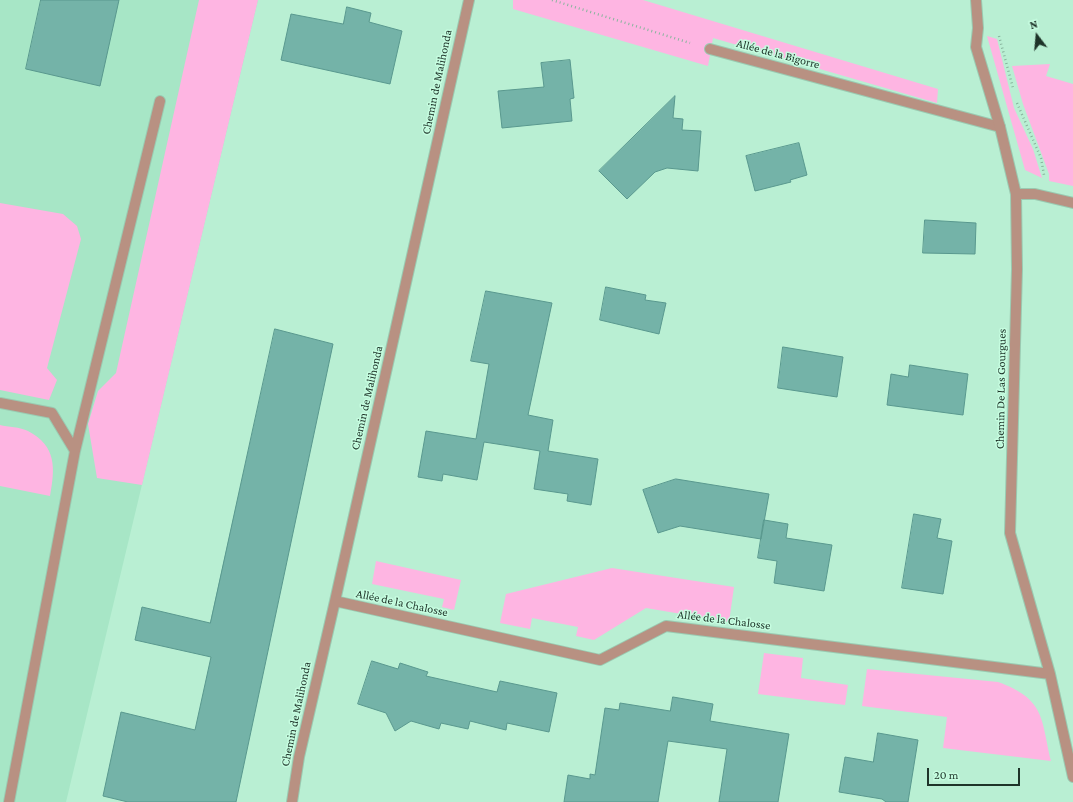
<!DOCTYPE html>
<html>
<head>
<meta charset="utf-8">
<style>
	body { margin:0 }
	#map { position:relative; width:1073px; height:802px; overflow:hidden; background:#b9efd3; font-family:"Crimson Pro",serif }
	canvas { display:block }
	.north { position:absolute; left:1017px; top:16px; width:40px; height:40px; -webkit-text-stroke:3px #c6fde0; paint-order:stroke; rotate:344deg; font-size:11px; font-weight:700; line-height:16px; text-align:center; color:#1e3429 }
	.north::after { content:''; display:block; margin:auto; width:14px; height:18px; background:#1e3429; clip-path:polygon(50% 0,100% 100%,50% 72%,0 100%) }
	.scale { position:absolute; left:927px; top:768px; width:93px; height:18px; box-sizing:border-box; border:2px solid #1e3429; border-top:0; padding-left:5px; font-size:12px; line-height:14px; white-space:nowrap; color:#1e3429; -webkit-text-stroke:3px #c6fde0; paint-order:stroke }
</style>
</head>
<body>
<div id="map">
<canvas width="1073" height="802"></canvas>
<div class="north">N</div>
<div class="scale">20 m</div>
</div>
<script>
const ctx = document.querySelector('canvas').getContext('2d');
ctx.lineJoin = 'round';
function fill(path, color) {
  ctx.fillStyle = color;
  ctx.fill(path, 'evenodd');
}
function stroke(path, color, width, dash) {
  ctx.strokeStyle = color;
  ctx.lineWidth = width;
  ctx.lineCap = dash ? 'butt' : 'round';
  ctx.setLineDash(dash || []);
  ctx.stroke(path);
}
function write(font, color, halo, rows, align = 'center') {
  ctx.font = font + ' "Crimson Pro",serif';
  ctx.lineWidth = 3;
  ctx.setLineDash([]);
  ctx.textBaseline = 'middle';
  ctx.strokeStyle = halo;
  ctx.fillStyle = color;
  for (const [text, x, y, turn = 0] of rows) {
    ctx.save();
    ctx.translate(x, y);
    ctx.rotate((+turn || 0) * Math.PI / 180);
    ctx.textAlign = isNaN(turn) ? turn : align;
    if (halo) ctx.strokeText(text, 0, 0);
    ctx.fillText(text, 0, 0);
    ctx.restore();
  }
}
const built = new Path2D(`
	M 0,0 L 258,0 L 66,802 L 0,802 Z`);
const green = new Path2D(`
	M 199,0 L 258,0 L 142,485 L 97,478 L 88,424 L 98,391 L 116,373 Z
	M 513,0 L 643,0 L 938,89 L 937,103 L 713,38 L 708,66 L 513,9 Z
	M 987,36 L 997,39 L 1014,108 L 1033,149 L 1042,178 L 1025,170 Z
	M 1050,64 L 1046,76 L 1073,84 L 1073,186 L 1049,181 L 1049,174 L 1023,104 L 1012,66 Z
	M 0,203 L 63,214 L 77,226 L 81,239 L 47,368 L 57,380 L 49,400 L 0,390 Z
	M 0,425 C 8,427 20,427 28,431 C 57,446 55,469 50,496 L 0,486 Z
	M 376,561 L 461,580 L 454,610 L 442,607 L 444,599 L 372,584 Z
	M 612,568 L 734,587 L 729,622 L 646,608 L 594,640 L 576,636 L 578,627 L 532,618 L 530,629 L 500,623 L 506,594 Z
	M 764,653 L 803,658 L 801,678 L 848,685 L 845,705 L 758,694 Z
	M 867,669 L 998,682 C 1045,699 1041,718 1051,761 L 943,748 L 947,717 L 862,706 Z`);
const building = new Path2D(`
	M 41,0 L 119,0 L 100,86 L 26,69 Z
	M 347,7 L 371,13 L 369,22 L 402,31 L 390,84 L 281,60 L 291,14 L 343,24 Z
	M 570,60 L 574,98 L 570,99 L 572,121 L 502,128 L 498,91 L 544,87 L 541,63 Z
	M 675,96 L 673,118 L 683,119 L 682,130 L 701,131 L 698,171 L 667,168 L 655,172 L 627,199 L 599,171 Z
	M 799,143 L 807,175 L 790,180 L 791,182 L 755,191 L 746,156 Z
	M 925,220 L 976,223 L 975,254 L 923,253 Z
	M 606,287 L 646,295 L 645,300 L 666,303 L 659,334 L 600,320 Z
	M 486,291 L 552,303 L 528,415 L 553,420 L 548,451 L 598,459 L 591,505 L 567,501 L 568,494 L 534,489 L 540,451 L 510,446 L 484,442 L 477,480 L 443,474 L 442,481 L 418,477 L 426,431 L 476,439 L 489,364 L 471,361 Z
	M 275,329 L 333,344 L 236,802 L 128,802 L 103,796 L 121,712 L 195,730 L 211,657 L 135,640 L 142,607 L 210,623 Z
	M 783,347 L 843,357 L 837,397 L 778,388 Z
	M 910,365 L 968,374 L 963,415 L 887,405 L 891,374 L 908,377 Z
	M 676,479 L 769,494 L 761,539 L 680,526 L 658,533 L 643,490 Z
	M 914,514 L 941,519 L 937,538 L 952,541 L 943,594 L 902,588 Z
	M 764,520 L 788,524 L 786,538 L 832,545 L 824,591 L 774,583 L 777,561 L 758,558 Z
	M 372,661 L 398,669 L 400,663 L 428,672 L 426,676 L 497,692 L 500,681 L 557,693 L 549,732 L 507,723 L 506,730 L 470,721 L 468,729 L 441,723 L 439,729 L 411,721 L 395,731 L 386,713 L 358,704 Z
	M 673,697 L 713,704 L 710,721 L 789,734 L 778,802 L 719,802 L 727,749 L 668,741 L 658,802 L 564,802 L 568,775 L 590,779 L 590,774 L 595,775 L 605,708 L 619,710 L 620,703 L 670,711 Z
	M 878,733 L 918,740 L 908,802 L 886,802 L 882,799 L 839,792 L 845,757 L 873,762 Z`);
const path = new Path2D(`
	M 552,0 L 690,43
	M 999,36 L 1013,88
	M 1017,103 L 1041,158 L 1044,175`);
const lane = new Path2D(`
	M 710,49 L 1000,127
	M 0,403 L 52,413 L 75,451 L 9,802
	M 75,451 L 160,101`);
const street = new Path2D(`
	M 976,0 L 978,28 L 976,47 L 1000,127 L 1016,194 L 1017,269 L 1010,533 L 1050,674 L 1073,777
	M 1016,194 L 1035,194 L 1073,203
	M 335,601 L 600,660 L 666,626 L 1050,674
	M 292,802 L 299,757 L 335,601 L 469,0`);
const streetNames = [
	["Allée de la Bigorre",778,54,15],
	["Chemin de Malihonda",437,82,-78],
	["Chemin De Las Gourgues",1001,389,-89],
	["Chemin de Malihonda",367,398,-77],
	["Allée de la Chalosse",402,603,12],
	["Allée de la Chalosse",724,620,7],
	["Chemin de Malihonda",296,714,-78]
];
fill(built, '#a7e6c6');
fill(green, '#feb5e2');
fill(building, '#74b3a8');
stroke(building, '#59988e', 1);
stroke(lane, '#9acab1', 12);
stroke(street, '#9acab1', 12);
stroke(path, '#89b59e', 2.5, [1, 3]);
stroke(lane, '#b89182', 10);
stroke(street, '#b89182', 10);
write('12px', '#1e3429', '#c6fde0', streetNames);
</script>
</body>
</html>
